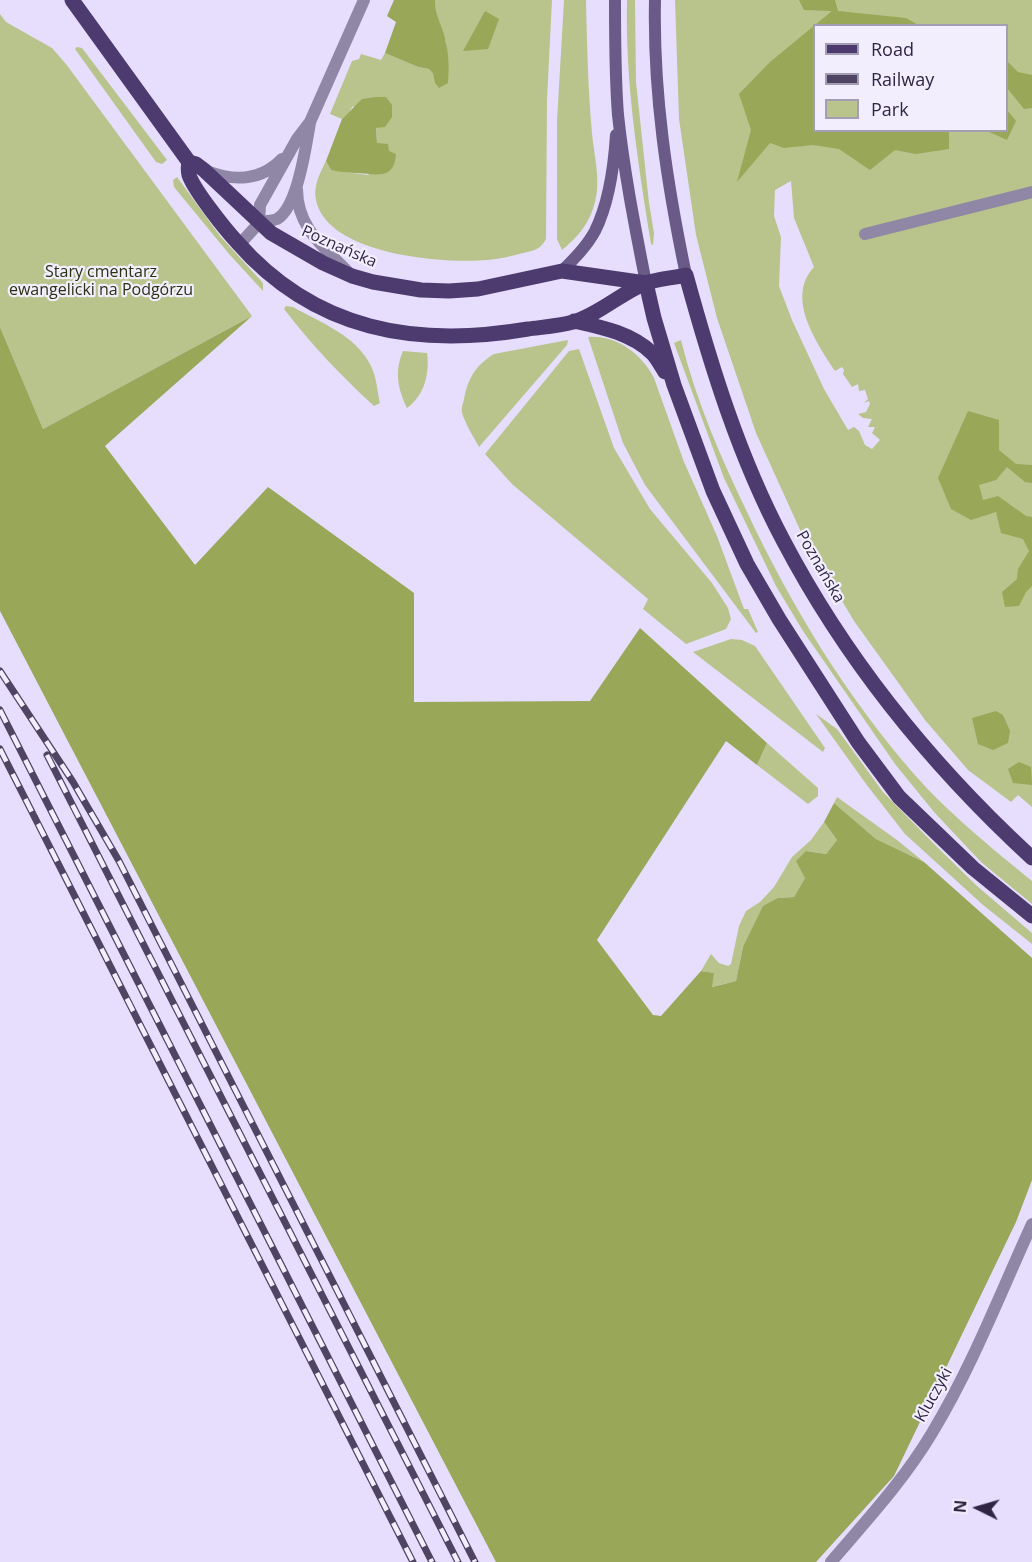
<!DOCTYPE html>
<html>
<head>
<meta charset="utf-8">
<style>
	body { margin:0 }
	#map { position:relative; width:1032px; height:1562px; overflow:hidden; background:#e7defe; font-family:"Open Sans",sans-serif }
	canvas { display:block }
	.legend { position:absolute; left:813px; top:24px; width:195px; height:108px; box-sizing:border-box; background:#f2eefe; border:2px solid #a49eb4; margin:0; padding:8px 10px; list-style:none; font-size:18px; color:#302644 }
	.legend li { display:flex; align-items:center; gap:12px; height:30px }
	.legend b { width:30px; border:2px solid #a49eb4 }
	.north { position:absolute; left:948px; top:1478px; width:60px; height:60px; -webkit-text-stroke:4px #f2eefe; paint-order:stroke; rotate:275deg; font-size:16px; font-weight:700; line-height:24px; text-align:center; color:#302644 }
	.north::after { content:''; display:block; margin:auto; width:21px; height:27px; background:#302644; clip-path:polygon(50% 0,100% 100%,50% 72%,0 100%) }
</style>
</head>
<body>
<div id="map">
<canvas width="1032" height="1562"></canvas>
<ul class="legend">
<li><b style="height:8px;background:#4d3b70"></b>Road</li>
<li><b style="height:8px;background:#4f4563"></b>Railway</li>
<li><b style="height:16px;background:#b8c48c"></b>Park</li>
</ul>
<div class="north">N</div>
</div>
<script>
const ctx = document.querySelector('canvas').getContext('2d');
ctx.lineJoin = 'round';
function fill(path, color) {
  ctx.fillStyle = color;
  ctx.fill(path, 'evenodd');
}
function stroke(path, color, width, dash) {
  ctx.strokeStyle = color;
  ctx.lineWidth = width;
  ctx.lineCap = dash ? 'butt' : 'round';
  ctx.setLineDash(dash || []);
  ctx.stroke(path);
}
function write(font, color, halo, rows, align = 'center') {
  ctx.font = font + ' "Open Sans",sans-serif';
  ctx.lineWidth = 4.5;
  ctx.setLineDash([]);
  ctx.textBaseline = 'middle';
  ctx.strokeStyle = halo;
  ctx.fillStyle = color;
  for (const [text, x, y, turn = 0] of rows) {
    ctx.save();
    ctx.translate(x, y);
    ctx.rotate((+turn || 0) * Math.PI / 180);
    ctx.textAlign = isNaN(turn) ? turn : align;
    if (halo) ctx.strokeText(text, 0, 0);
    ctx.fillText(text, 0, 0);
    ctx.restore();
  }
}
const green = new Path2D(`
	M 435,0 L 552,0 L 547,100 L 546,239 C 540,251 531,251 519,254 C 509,257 498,259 488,260 C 444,264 327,255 316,200 C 313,186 320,173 326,161 L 331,170 L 368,175 L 389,151 L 377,143 L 376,127 L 353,106 L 349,112 L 342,119 L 330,114 L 352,61 L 359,59 L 361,54 L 381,60 L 385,53 L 418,67 L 429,69 L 448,83 L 446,42 L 434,7 Z
	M 564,0 L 586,0 C 587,44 588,89 592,133 C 594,156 601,179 595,202 C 590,223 578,237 562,250 L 557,239 L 557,121 Z
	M 627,0 L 635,0 L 636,82 L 649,203 L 654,233 L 653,245 L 651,244 C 638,163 625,82 627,0 Z
	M 675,0 L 1032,0 L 1032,807 L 1018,795 L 1011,802 L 968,770 L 925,720 L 854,621 L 801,532 L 756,433 L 717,318 L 696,235 L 679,119 ZM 814,26 L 1006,26 L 1006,130 L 814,130 ZM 791,181 L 794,218 L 814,267 C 785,298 817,343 835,371 L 842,367 L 844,370 L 843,374 L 852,387 L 858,384 L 859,391 L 865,390 L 868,399 L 864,403 L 869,401 L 870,404 L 866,412 L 858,414 L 863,418 L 872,419 L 868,427 L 875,427 L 872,433 L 880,440 L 872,449 L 865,445 L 859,431 L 854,427 L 848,430 L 824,389 L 792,320 L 779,286 L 781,237 L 774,216 L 775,190 Z
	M 0,14 L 6,22 L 52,48 L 66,64 L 252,316 L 43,429 L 0,327 Z
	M 77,47 L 82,48 L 167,160 L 162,164 L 156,162 L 75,49 Z
	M 177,177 L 220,236 L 263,283 L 263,291 L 229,254 L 174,187 L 173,180 Z
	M 286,306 L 293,307 C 321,323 356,335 371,366 C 377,378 377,391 380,403 L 374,406 C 341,376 311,344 284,309 Z
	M 588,337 C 616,335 641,353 654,378 L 684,462 L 717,536 L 744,609 L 748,609 L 758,632 L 756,633 L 645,485 L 623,443 Z
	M 568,340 L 567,345 L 479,447 C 473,436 466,425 462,413 C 461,408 463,404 464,399 C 468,378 476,365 494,354 Z
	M 681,340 C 696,401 721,458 748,514 C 792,607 846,696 914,774 C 947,812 993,849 1032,881 L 1032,904 L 981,862 L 934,812 L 895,764 L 803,631 L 776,586 L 724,478 L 674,343 Z
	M 579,349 L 614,448 L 650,509 L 712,583 L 728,608 L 731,619 L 726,629 L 686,644 L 643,609 L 648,599 L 512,484 L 485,454 L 569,351 Z
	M 403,351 L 427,353 C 430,374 424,396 407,408 C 398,389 394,372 403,351 Z
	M 731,639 L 742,640 L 755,646 L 825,748 L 823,752 L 693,652 Z
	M 816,714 L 837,729 L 883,792 L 932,842 L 977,886 L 1032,933 L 1032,944 L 983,905 L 905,834 L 866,784 Z
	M 767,743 L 818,788 L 818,796 L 808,804 L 757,765 Z
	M 837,797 L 897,840 L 924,862 L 876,839 L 834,803 Z
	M 824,822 L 837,840 L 826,854 L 806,851 L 805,878 L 794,897 L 778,898 L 743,947 L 736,981 L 711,987 L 714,973 L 701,971 L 711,954 L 719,963 L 728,966 L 731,964 L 739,926 L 746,911 L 760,902 L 774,887 L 792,857 L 811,840 Z`);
const forest = new Path2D(`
	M 394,0 L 435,0 C 434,15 444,28 446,43 C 449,56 449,70 448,83 L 439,88 L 435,83 L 433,73 L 429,69 L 418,67 L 385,53 L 396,22 L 387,16 Z
	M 799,0 L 835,0 L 838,11 L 906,18 L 918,25 L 814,26 L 814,130 L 949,131 L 949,149 L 916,154 L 895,150 L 870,170 L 839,149 L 813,145 L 784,148 L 770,143 L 737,182 L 751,130 L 739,94 L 770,62 L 832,11 L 804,10 Z
	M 485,11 L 499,19 L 488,49 L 463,51 Z
	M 1007,61 L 1018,72 L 1032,75 L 1032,108 L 1024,109 L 1007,88 Z
	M 376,97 L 386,97 L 392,105 L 392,117 L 385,127 L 376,128 L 377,143 L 388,144 L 389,151 L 396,154 C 394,182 375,173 355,173 C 346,172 339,172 331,170 L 326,161 L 342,119 L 362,99 Z
	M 1007,110 L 1016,121 L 1007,140 L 987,131 L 1006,130 Z
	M 252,316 L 105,446 L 195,565 L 268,487 L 414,593 L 414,702 L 590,701 L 640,628 L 767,743 L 757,765 L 726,741 L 597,940 L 653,1015 L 661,1016 L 701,971 L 714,973 L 712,987 L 736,981 L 743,947 L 763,906 L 778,898 L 794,897 L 805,878 L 796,861 L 806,851 L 826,854 L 837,840 L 824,822 L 834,803 L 876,839 L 924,862 L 1032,958 L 1032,1180 L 1016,1222 L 894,1476 L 816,1562 L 496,1562 L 0,611 L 0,327 L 43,429 Z
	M 968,411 L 999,420 L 999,450 L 1016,464 L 1032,465 L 1032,483 L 1025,482 L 1007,467 L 996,480 L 979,485 L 983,500 L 998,496 L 1026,516 L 1032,517 L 1032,586 L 1026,592 L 1019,606 L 1005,607 L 1002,592 L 1017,579 L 1018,569 L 1029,551 L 1023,539 L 1001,533 L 996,512 L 971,520 L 951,509 L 938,478 Z
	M 996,711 L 1003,715 L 1010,731 L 1008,743 L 993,750 L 978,744 L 972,718 Z
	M 1019,762 L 1031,767 L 1032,785 L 1013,783 L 1008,769 Z`);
const street = new Path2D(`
	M 207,171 C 235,182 262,180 282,159
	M 297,189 C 297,228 324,247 349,273
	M 259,223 C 264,221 272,221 277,219 C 298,207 306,145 310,123
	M 865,234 L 1032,192
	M 239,245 L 259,223 L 260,205 L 297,139 L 310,122 L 364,0
	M 831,1562 C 867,1520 904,1480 932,1433 C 972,1367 1000,1294 1032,1224`);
const secondary = new Path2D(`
	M 615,0 C 615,38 615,77 618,115 C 624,172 635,227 646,283
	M 655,0 C 653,93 667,184 686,275
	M 562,271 C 574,259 587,246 595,231 C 609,203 614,166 616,135`);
const primary = new Path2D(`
	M 72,0 L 189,162 L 196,164 L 204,170 L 271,233 L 323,263 L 352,276 L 373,282 L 421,290 L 449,291 L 478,289 L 562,271 L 646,283
	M 189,162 C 188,167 188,171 189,175 C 194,190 225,229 237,242 C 315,331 416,348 528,329 C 543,327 559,326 573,322 C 598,315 621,293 646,283 C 658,279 673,278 686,275 C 711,366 739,457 783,540 C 847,662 931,765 1032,858
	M 646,283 L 654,318 L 674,385 L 713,491 L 747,564 L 779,619 L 858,742 L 899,797 L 973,868 L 1032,916
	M 574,321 C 601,327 631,333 652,353 C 657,358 661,366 665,372`);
const rail = new Path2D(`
	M 0,671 L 73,782 L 119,861 L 475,1562
	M 0,710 L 432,1562
	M 0,749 L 413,1562
	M 47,755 L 458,1562`);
const streetNames = [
	["Poznańska",339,247,24],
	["Poznańska",820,567,60],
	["Kluczyki",934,1395,-61]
];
const parkNames = [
	["Stary cmentarz",101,272],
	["ewangelicki na Podgórzu",101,290]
];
fill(green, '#b8c48c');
fill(forest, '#98a758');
stroke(street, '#9087a6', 12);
stroke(secondary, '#695a87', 12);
stroke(primary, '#4d3b70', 15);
stroke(rail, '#4f4563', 7);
stroke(rail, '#f2eefe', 4.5, [14]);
write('16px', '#302644', '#f2eefe', streetNames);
write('16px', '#2c3210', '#f2eefe', parkNames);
</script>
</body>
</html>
